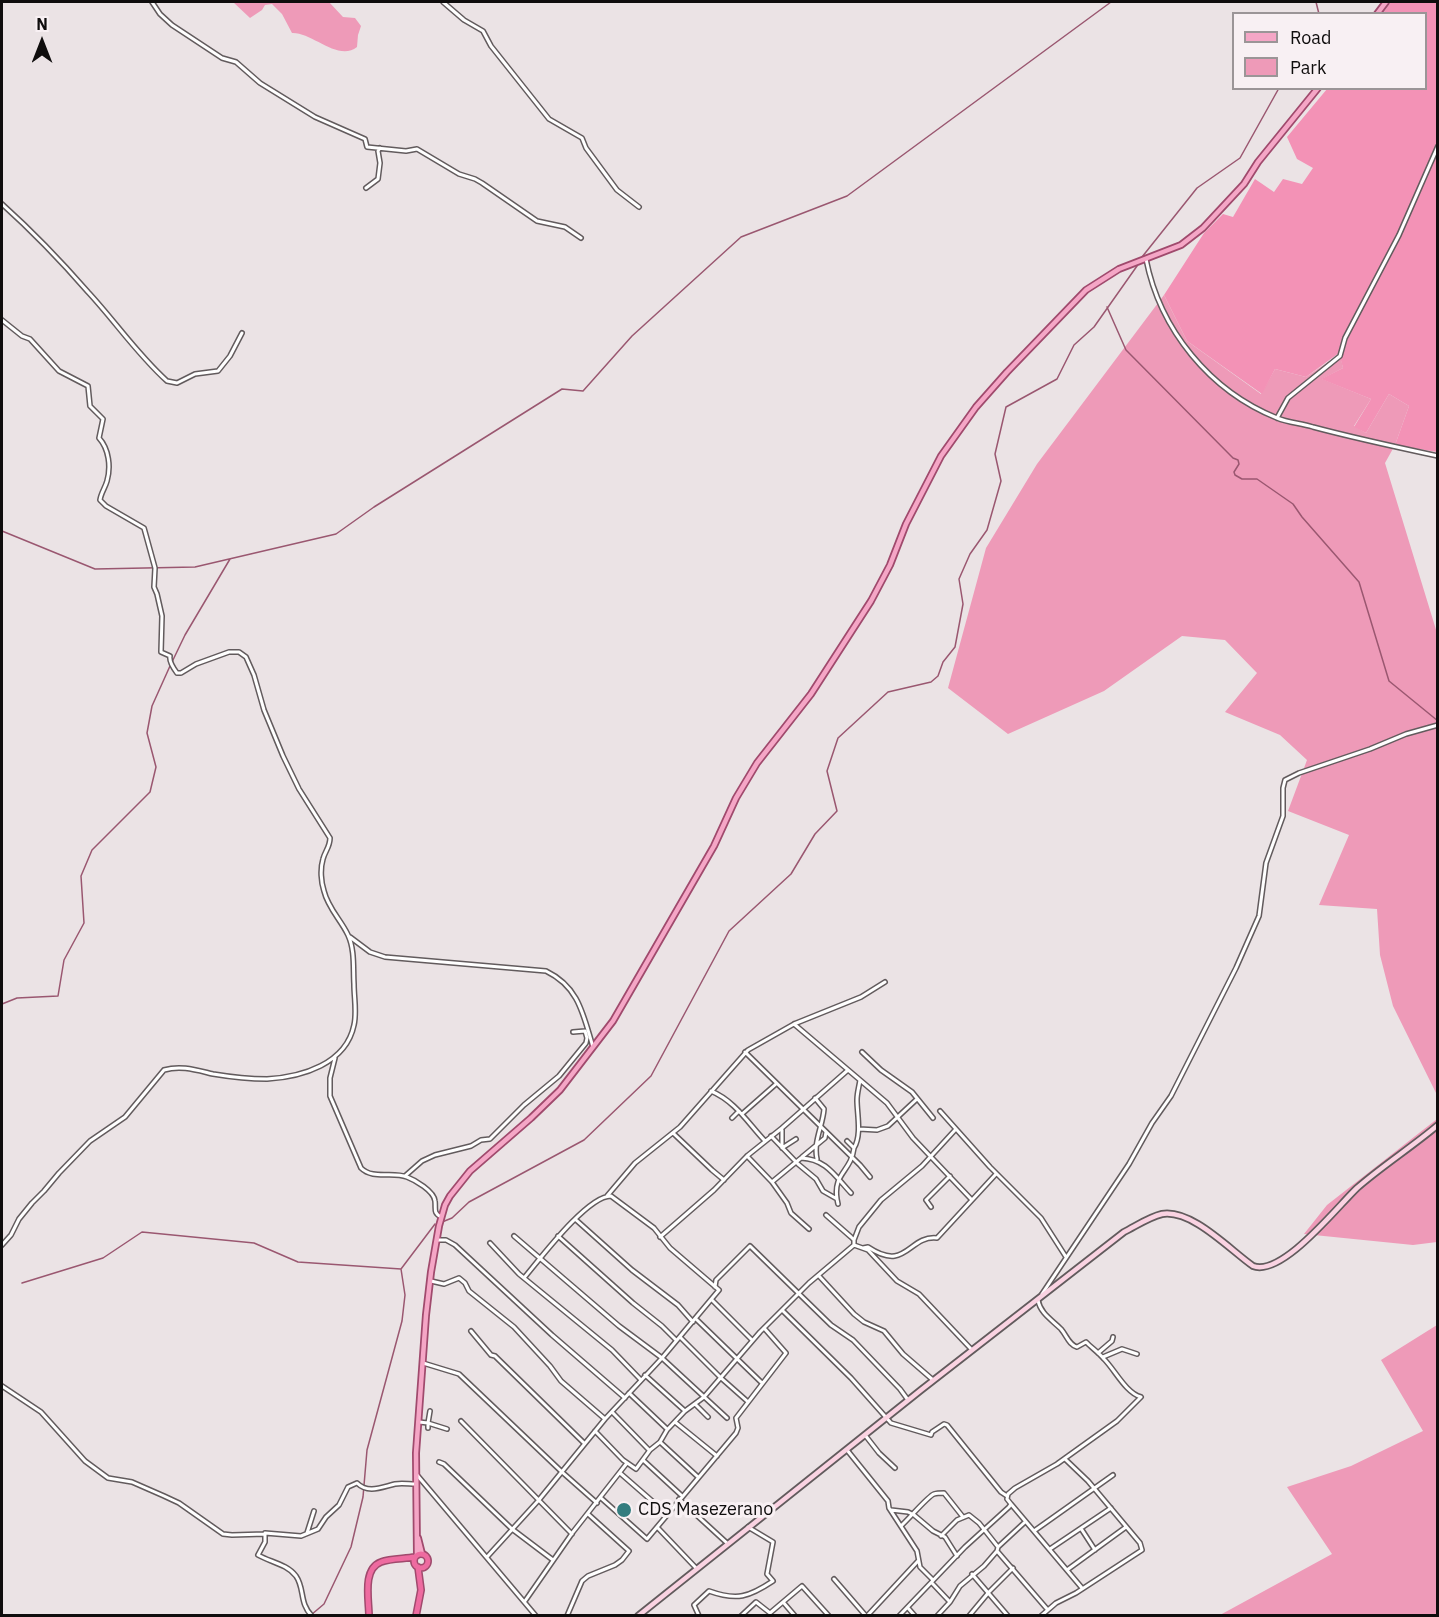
<!DOCTYPE html>
<html>
<head>
<meta charset="utf-8">
<style>
	body { margin:0 }
	#map { position:relative; width:1439px; height:1617px; overflow:hidden; background:#ebe3e5; font-family:"IBM Plex Sans",sans-serif }
	canvas { display:block }
	.frame { position:absolute; inset:0; border:3px solid #0f0d0d; pointer-events:none }
	.legend { position:absolute; left:1232px; top:12px; width:195px; height:78px; box-sizing:border-box; background:#f8f0f3; border:2px solid #9b9597; margin:0; padding:8px 10px; list-style:none; font-size:18px; color:#0f0d0d }
	.legend li { display:flex; align-items:center; gap:12px; height:30px }
	.legend b { width:30px; border:2px solid #9b9597 }
	.north { position:absolute; left:12px; top:12px; width:60px; height:60px; -webkit-text-stroke:4px #f8f0f3; paint-order:stroke; rotate:0deg; font-size:16px; font-weight:700; line-height:24px; text-align:center; color:#0f0d0d }
	.north::after { content:''; display:block; margin:auto; width:21px; height:27px; background:#0f0d0d; clip-path:polygon(50% 0,100% 100%,50% 72%,0 100%) }
</style>
</head>
<body>
<div id="map">
<canvas width="1439" height="1617"></canvas>
<div class="frame"></div>
<ul class="legend">
<li><b style="height:8px;background:#f5a6c6"></b>Road</li>
<li><b style="height:16px;background:#ee9ab8"></b>Park</li>
</ul>
<div class="north">N</div>
</div>
<script>
const ctx = document.querySelector('canvas').getContext('2d');
ctx.lineJoin = 'round';
function fill(path, color) {
  ctx.fillStyle = color;
  ctx.fill(path, 'evenodd');
}
function stroke(path, color, width, dash) {
  ctx.strokeStyle = color;
  ctx.lineWidth = width;
  ctx.lineCap = dash ? 'butt' : 'round';
  ctx.setLineDash(dash || []);
  ctx.stroke(path);
}
function write(font, color, halo, rows, align = 'center') {
  ctx.font = font + ' "IBM Plex Sans",sans-serif';
  ctx.lineWidth = 6;
  ctx.setLineDash([]);
  ctx.textBaseline = 'middle';
  ctx.strokeStyle = halo;
  ctx.fillStyle = color;
  for (const [text, x, y, turn = 0] of rows) {
    ctx.save();
    ctx.translate(x, y);
    ctx.rotate((+turn || 0) * Math.PI / 180);
    ctx.textAlign = isNaN(turn) ? turn : align;
    if (halo) ctx.strokeText(text, 0, 0);
    ctx.fillText(text, 0, 0);
    ctx.restore();
  }
}
const green = new Path2D(`
	M 233,2 L 329,2 L 343,17 L 355,18 L 361,26 L 358,35 L 357,47 C 338,62 312,32 292,33 L 282,14 L 272,4 L 265,5 L 262,10 L 250,18 Z
	M 1164,295 L 1187,341 L 1261,394 L 1275,369 L 1306,377 L 1340,354 L 1343,368 L 1322,379 L 1371,399 L 1354,426 L 1366,433 L 1389,394 L 1409,406 L 1395,445 L 1385,463 L 1437,633 L 1437,1095 L 1393,1006 L 1380,955 L 1377,909 L 1319,905 L 1349,835 L 1288,811 L 1307,760 L 1280,735 L 1225,712 L 1257,673 L 1225,640 L 1182,636 L 1104,691 L 1008,734 L 948,688 L 986,548 L 1037,464 Z
	M 1437,1119 L 1437,1242 L 1413,1245 L 1304,1234 L 1327,1205 Z
	M 1437,1325 L 1437,1615 L 1220,1615 L 1332,1554 L 1287,1487 L 1351,1466 L 1423,1431 L 1381,1360 Z`);
const forest = new Path2D(`
	M 1391,2 L 1437,2 L 1437,452 L 1395,445 L 1409,406 L 1389,394 L 1366,433 L 1354,427 L 1371,399 L 1321,379 L 1343,368 L 1339,353 L 1306,377 L 1275,369 L 1262,394 L 1187,341 L 1164,295 L 1204,233 L 1223,214 L 1233,217 L 1255,179 L 1274,192 L 1283,179 L 1302,184 L 1313,168 L 1297,159 L 1287,137 L 1327,89 L 1426,88 L 1426,14 L 1383,13 Z`);
const stream = new Path2D(`
	M 1316,2 L 1319,14
	M 1142,257 L 1197,188 L 1240,158 L 1279,88
	M 1107,307 L 1126,350 L 1233,458 L 1238,460 L 1239,464 L 1234,472 L 1235,475 L 1242,479 L 1257,479 L 1293,504 L 1302,517 L 1359,582 L 1389,681 L 1438,721
	M 2,531 L 95,569 L 195,567 L 336,534 L 374,507 L 562,389 L 583,391 L 632,336 L 741,237 L 847,196 L 1111,2
	M 172,662 L 185,635 L 230,559
	M 2,1004 L 17,998 L 58,996 L 64,960 L 84,923 L 81,876 L 92,850 L 150,792 L 156,767 L 147,733 L 152,706 L 170,666
	M 442,1222 L 452,1218 L 469,1202 L 584,1140 L 651,1076 L 729,931 L 791,874 L 815,834 L 837,811 L 827,771 L 838,738 L 888,692 L 931,682 L 938,676 L 943,662 L 955,647 L 963,604 L 959,579 L 970,554 L 987,530 L 1001,481 L 995,454 L 1006,407 L 1057,379 L 1074,345 L 1094,327 L 1137,266
	M 22,1283 L 103,1258 L 142,1232 L 254,1243 L 298,1262 L 401,1269 L 435,1224
	M 311,1615 L 324,1604 L 351,1547 L 363,1497 L 367,1450 L 402,1321 L 405,1295 L 401,1269`);
const street = new Path2D(`
	M 152,2 L 160,14 L 172,25 L 222,58 L 236,62 L 260,83 L 315,117 L 365,139 L 367,147 L 406,151 L 417,149 L 459,174 L 475,179 L 482,183 L 537,221 L 565,227 L 581,238
	M 443,2 L 464,20 L 483,31 L 491,46 L 549,119 L 582,138 L 586,148 L 617,190 L 639,207
	M 366,188 L 378,179 L 380,163 L 378,151 L 380,148
	M 2,204 C 32,231 61,261 88,292 C 115,321 137,354 167,381 L 177,383 L 195,374 L 218,371 L 230,356 L 242,333
	M 1146,259 C 1160,330 1210,391 1277,418 C 1289,423 1301,423 1313,427 C 1354,438 1396,447 1438,456
	M 2,320 L 22,336 L 30,339 L 59,371 L 88,386 L 90,406 L 103,419 L 99,438 C 109,449 111,467 107,481 C 105,488 101,493 100,500 L 106,506 L 144,528 L 155,568 L 154,587 L 157,594 L 162,616 L 161,652 L 170,656 C 169,661 174,669 177,673 L 181,673 L 196,664 L 229,652 L 239,652 L 246,657 L 254,675 L 264,710 L 283,756 L 299,789 L 330,838 C 330,847 325,851 323,859 C 320,869 321,882 324,891 C 328,908 341,920 348,935 C 355,950 353,968 354,984 C 354,998 357,1012 354,1025 C 346,1064 302,1077 267,1079 C 249,1079 231,1077 213,1074 C 196,1070 181,1065 164,1070 L 125,1117 L 90,1141 L 59,1173 L 44,1191 L 32,1203 L 19,1219 L 11,1235 L 2,1245
	M 1277,418 L 1288,398 L 1340,356 L 1345,338 L 1399,235 L 1438,146
	M 350,937 L 370,952 L 385,957 L 546,971 C 579,987 583,1014 593,1047
	M 794,1024 L 860,1080 C 859,1087 857,1093 857,1100 C 857,1114 862,1135 854,1148
	M 745,1052 L 860,1165 L 870,1177
	M 862,1052 L 881,1070 L 912,1092 L 933,1118
	M 335,1058 L 330,1078 L 330,1096 L 361,1168 C 373,1180 392,1171 407,1177 C 415,1180 434,1191 435,1201 C 436,1209 433,1213 441,1217
	M 860,1080 L 887,1103 L 913,1138 L 972,1200
	M 711,1091 C 735,1101 748,1123 765,1141
	M 815,1098 L 824,1109 C 823,1125 813,1142 817,1159
	M 940,1111 L 990,1167 L 1041,1218 L 1066,1257
	M 742,1114 L 776,1084
	M 732,1118 L 739,1111
	M 859,1129 L 877,1130 L 888,1126 L 917,1099
	M 782,1130 L 782,1147
	M 673,1133 L 712,1170 L 724,1180
	M 771,1136 L 798,1164 L 816,1179 L 823,1191 L 837,1199 L 838,1204
	M 782,1148 L 796,1139
	M 747,1156 L 772,1182 L 787,1203 L 791,1213 L 809,1229
	M 802,1157 L 825,1138 L 826,1132
	M 405,1176 L 422,1161 L 435,1155 L 471,1146 L 481,1140 L 490,1139 L 524,1105 L 559,1076 L 586,1043 L 587,1038 L 585,1031 L 573,1032
	M 772,1182 L 801,1158 C 826,1159 835,1176 851,1193
	M 607,1196 L 635,1163 L 680,1127 L 748,1050 L 794,1024 L 861,997 L 885,982
	M 837,1199 C 833,1173 851,1172 854,1148 L 847,1141
	M 931,1207 L 926,1200 L 950,1176
	M 575,1219 L 632,1270 L 678,1305 L 693,1322
	M 514,1236 L 619,1326 L 662,1358 L 727,1418
	M 558,1236 L 633,1303 L 662,1326 L 676,1340
	M 660,1237 L 714,1190 L 747,1156 L 782,1128 L 848,1070
	M 437,1240 L 446,1240 L 455,1245 L 552,1335 L 625,1398
	M 854,1240 L 859,1227 L 881,1200 L 922,1166 L 956,1129
	M 490,1243 L 519,1274 L 612,1350 L 641,1380
	M 854,1245 L 868,1250 L 897,1281 L 919,1294 L 972,1350
	M 863,1248 L 868,1247 C 907,1273 908,1235 937,1238 L 996,1174
	M 819,1276 L 854,1314 L 864,1322 L 884,1331 L 903,1354 L 933,1380
	M 431,1281 L 444,1284 L 459,1278 L 465,1283 L 469,1291 L 514,1327 L 550,1366 L 561,1381 L 605,1419
	M 715,1287 L 716,1280 L 750,1246 L 831,1325 L 853,1340 L 900,1389 L 908,1400
	M 1042,1294 L 1129,1164 L 1152,1123 L 1171,1096 L 1236,968 L 1259,916 L 1266,863 L 1283,816 L 1283,788 L 1285,780 L 1299,773 L 1370,749 L 1406,734 L 1438,725
	M 712,1300 L 752,1340
	M 782,1310 L 851,1378 L 891,1423 L 931,1435 L 932,1432 L 944,1424 L 947,1425 L 1001,1492 L 1007,1496
	M 696,1319 L 762,1383
	M 471,1331 L 491,1355 L 495,1356 L 584,1443
	M 680,1337 L 721,1378 L 747,1401
	M 1098,1353 L 1112,1341 L 1113,1337
	M 1103,1357 L 1122,1349 L 1137,1354
	M 423,1363 L 459,1374 L 562,1472 L 597,1503
	M 645,1375 L 685,1411
	M 2,1386 L 41,1412 L 85,1461 L 108,1478 L 132,1482 L 164,1496 L 179,1503 L 223,1534 L 232,1535 L 265,1534 L 265,1542 L 258,1555 C 270,1562 287,1564 296,1576 C 305,1589 299,1603 312,1616
	M 629,1393 L 667,1429
	M 695,1404 L 708,1417
	M 613,1413 L 649,1450
	M 461,1421 L 572,1534
	M 419,1422 L 428,1423 L 430,1411
	M 675,1422 L 717,1456
	M 428,1428 L 428,1423 L 447,1429
	M 595,1431 L 623,1460 L 636,1469 L 650,1450 L 660,1442 L 667,1430 L 685,1411 L 704,1397 L 760,1332 L 809,1283 L 854,1245 L 854,1240 L 851,1237 L 826,1215
	M 865,1435 L 879,1453 L 895,1468
	M 660,1442 L 698,1477
	M 847,1450 L 888,1501 L 889,1508 L 917,1551 L 920,1567 L 933,1580
	M 643,1460 L 681,1495
	M 439,1462 L 444,1464 L 512,1529 L 553,1560
	M 620,1473 L 667,1514
	M 417,1475 L 536,1616
	M 601,1498 L 647,1539 L 736,1433 L 738,1428 L 736,1418 L 786,1353 L 764,1328
	M 679,1499 L 728,1544
	M 1011,1504 L 1082,1588
	M 891,1510 L 908,1512 L 914,1515 L 933,1531 L 945,1537 L 957,1556
	M 901,1526 C 908,1520 928,1496 934,1494 C 937,1493 942,1493 944,1493 L 963,1517
	M 657,1527 L 697,1569
	M 1082,1530 L 1095,1550
	M 1034,1531 L 1113,1475
	M 265,1533 L 301,1536 L 318,1529 L 326,1517 L 339,1505 L 348,1487 L 357,1483 C 368,1494 382,1487 395,1484 C 401,1483 409,1484 415,1484
	M 307,1533 L 314,1511
	M 941,1536 L 957,1520 L 969,1515 L 979,1523 L 998,1547
	M 1050,1549 L 1111,1508
	M 997,1551 L 1047,1609
	M 487,1557 L 538,1501 L 605,1419 L 662,1358 L 719,1290 L 670,1248 L 654,1228 L 611,1196 C 587,1196 540,1259 524,1278
	M 1067,1570 L 1126,1527
	M 972,1574 L 1008,1616
	M 834,1579 L 866,1616
	M 932,1583 L 949,1601
	M 525,1601 L 573,1532 L 627,1463
	M 783,1602 L 802,1586 L 829,1616
	M 908,1608 L 915,1616
	M 567,1616 L 582,1581 L 588,1576 L 615,1565 L 622,1560 L 629,1551 L 588,1514
	M 699,1616 L 694,1605 L 709,1591 C 737,1601 749,1597 773,1581 L 767,1574 L 773,1542 L 748,1527
	M 741,1616 L 756,1602 L 770,1613 L 783,1602 L 795,1616
	M 867,1616 L 918,1561
	M 899,1616 L 965,1547 L 1009,1507 L 1011,1504 L 1007,1499 L 1008,1494 L 1015,1488 L 1057,1464 L 1117,1421 L 1141,1397 C 1126,1393 1115,1370 1104,1359 C 1099,1353 1092,1348 1086,1342 L 1077,1347 C 1069,1345 1067,1336 1061,1329 C 1052,1320 1040,1313 1038,1300
	M 937,1616 L 950,1602 L 960,1586 L 984,1566 L 997,1551 L 998,1547 L 1025,1522
	M 969,1616 L 989,1592 L 1013,1568
	M 1041,1616 L 1056,1603 L 1076,1593 L 1142,1550 L 1140,1543 L 1088,1481 L 1065,1459`);
const secondary = new Path2D(`
	M 638,1616 L 921,1390 L 1124,1232 C 1136,1226 1149,1217 1162,1214 C 1192,1209 1230,1250 1253,1266 C 1282,1277 1337,1207 1357,1188 C 1382,1166 1412,1147 1438,1125`);
const primary = new Path2D(`
	M 1377,14 L 1386,2
	M 418,1538 L 422,1554
	M 417,1555 L 416,1453 L 426,1315 L 431,1272 L 439,1226 L 445,1205 L 450,1196 L 470,1171 L 531,1118 L 560,1090 L 613,1021 L 714,846 L 736,798 L 757,763 L 811,694 L 871,601 L 890,565 L 906,524 L 941,456 L 976,407 L 1007,372 L 1086,290 L 1119,269 L 1181,245 L 1203,228 L 1244,184 L 1258,162 L 1318,88`);
const highway = new Path2D(`
	M414 1561a7 7 0 1 1 14 0a7 7 0 1 1-14 0Z
	M 369,1616 C 369,1600 362,1569 381,1562 C 391,1558 404,1559 415,1557
	M 416,1616 L 421,1590 L 418,1567`);
const markers = [
	[624,1510,8,"#347d7f"]
];
const poiNames = [
	["CDS Masezerano",638,1510]
];
fill(green, '#ee9ab8');
fill(forest, '#f392b6');
stroke(stream, '#9a5770', 1.5);
stroke(street, '#625b5d', 6);
stroke(secondary, '#625b5d', 8);
stroke(primary, '#a04a6d', 8);
stroke(highway, '#a04a6d', 8);
stroke(street, '#fff', 3);
stroke(secondary, '#fad3e2', 4.5);
stroke(primary, '#f5a6c6', 4.5);
stroke(highway, '#ee6ba0', 5);
for (const [x, y, r, color] of markers) {
  const dot = new Path2D();
  dot.arc(x, y, r, 0, 2 * Math.PI);
  ctx.fillStyle = color;
  ctx.fill(dot);
  stroke(dot, '#f8f0f3', 2);
}
write('18px', '#0f0d0d', '#f8f0f3', poiNames, 'left');
</script>
</body>
</html>
